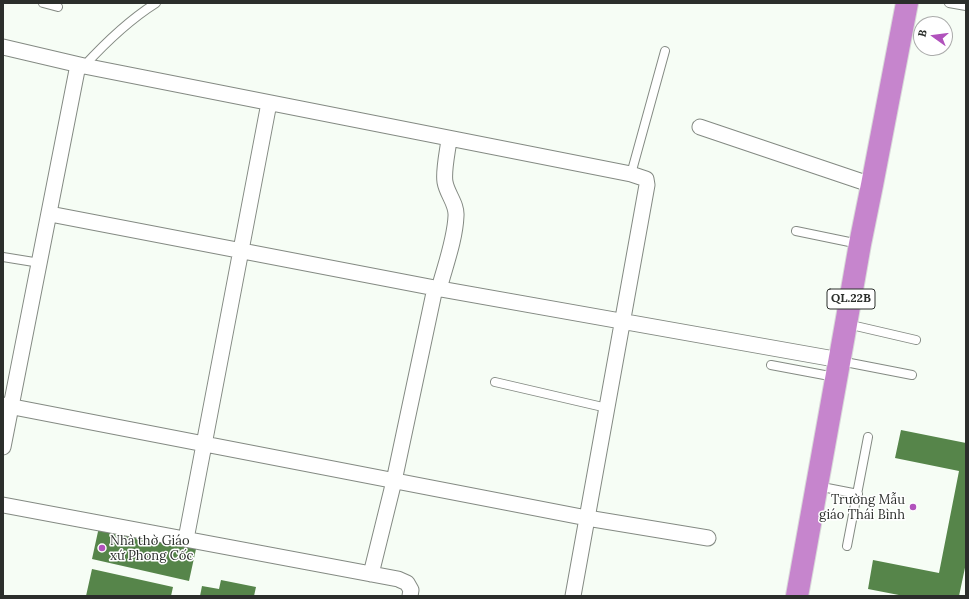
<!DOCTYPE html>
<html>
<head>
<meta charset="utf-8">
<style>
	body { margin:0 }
	#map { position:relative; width:969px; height:599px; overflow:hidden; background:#f6fdf5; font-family:Lora,serif }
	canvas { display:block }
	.frame { position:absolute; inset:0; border:4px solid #2b2e2b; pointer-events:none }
	.north { position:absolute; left:913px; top:16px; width:40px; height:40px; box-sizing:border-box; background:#fff; border:1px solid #aaabaa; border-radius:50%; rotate:284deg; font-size:11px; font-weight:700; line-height:16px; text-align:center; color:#2b2e2b }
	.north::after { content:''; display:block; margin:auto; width:14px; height:18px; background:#b152bc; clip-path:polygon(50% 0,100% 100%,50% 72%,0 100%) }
</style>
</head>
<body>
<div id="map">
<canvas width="969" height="599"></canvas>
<div class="frame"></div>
<div class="north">B</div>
</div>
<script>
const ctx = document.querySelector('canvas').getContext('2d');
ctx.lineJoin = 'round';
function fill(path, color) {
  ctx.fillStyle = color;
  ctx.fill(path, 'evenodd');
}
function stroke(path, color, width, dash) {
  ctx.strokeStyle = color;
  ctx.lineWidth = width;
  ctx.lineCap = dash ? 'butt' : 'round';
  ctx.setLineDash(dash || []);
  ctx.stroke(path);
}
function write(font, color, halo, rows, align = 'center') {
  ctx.font = font + ' Lora,serif';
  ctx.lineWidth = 3;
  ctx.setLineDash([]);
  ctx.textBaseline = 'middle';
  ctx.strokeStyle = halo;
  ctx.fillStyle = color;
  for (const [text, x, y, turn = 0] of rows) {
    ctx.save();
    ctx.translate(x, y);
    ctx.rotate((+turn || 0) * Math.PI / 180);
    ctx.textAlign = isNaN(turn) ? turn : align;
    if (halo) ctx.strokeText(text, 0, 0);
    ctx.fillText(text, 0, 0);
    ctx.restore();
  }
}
const building = new Path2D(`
	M 901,430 L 966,443 L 966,563 L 959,596 L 904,596 L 868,589 L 873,560 L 939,573 L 959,471 L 895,458 Z
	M 99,527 L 196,549 L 189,581 L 92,559 Z
	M 92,569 L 173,587 L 171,596 L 86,596 Z
	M 221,580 L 256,587 L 254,596 L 200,596 L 202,586 L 219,589 Z`);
const lane = new Path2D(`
	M 43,3 L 58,7
	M 949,3 L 966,6
	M 84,66 C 106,42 129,20 156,3
	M 631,174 L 665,51
	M 796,231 L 859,244
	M 3,257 L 40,263
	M 847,324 L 916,340
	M 840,361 L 912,375
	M 771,365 L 835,377
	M 495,382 L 607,408
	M 817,486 L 858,494
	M 847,546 L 868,437`);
const street = new Path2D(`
	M 3,47 L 84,66 L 631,174 L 646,179 L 647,185 L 573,596
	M 700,127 L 872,185
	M 50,214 L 435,288 L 840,360
	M 439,289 C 445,266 455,240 456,216 C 457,204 447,194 445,182 C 443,171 448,150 449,139
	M 3,405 L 587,518 L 708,538
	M 3,447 L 78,65
	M 3,505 L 398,579 L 407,583 L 411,590 L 410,596
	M 186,539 L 269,103
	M 371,574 L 394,481 L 435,288`);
const highway = new Path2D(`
	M 797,596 L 846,324 L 860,244 L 872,185 L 907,3`);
const markers = [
	[913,507,4,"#b152bc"],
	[102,548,4,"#b152bc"]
];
const shields = [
	[851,299,48]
];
const shieldNames = [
	["QL.22B",851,299]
];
const poiNames = [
	["Trường Mẫu",905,500],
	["giáo Thái Bình",905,515],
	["Nhà thờ Giáo",110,541,"left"],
	["xứ Phong Cốc",110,556,"left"]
];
fill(building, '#56854a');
stroke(lane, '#848a83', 10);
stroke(street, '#848a83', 17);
stroke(highway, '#d9d9d9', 24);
stroke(lane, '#fff', 8);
stroke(street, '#fff', 15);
stroke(highway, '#c685cd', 22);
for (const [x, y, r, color] of markers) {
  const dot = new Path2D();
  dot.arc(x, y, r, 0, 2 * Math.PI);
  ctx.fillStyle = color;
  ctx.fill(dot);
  stroke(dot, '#fff', 1.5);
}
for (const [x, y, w] of shields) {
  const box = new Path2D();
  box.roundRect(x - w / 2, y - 10, w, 20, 3);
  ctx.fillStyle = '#fff';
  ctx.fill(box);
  stroke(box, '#2b2e2b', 1);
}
write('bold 12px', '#2b2e2b', null, shieldNames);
write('13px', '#2b2e2b', '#fff', poiNames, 'right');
</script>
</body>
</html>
